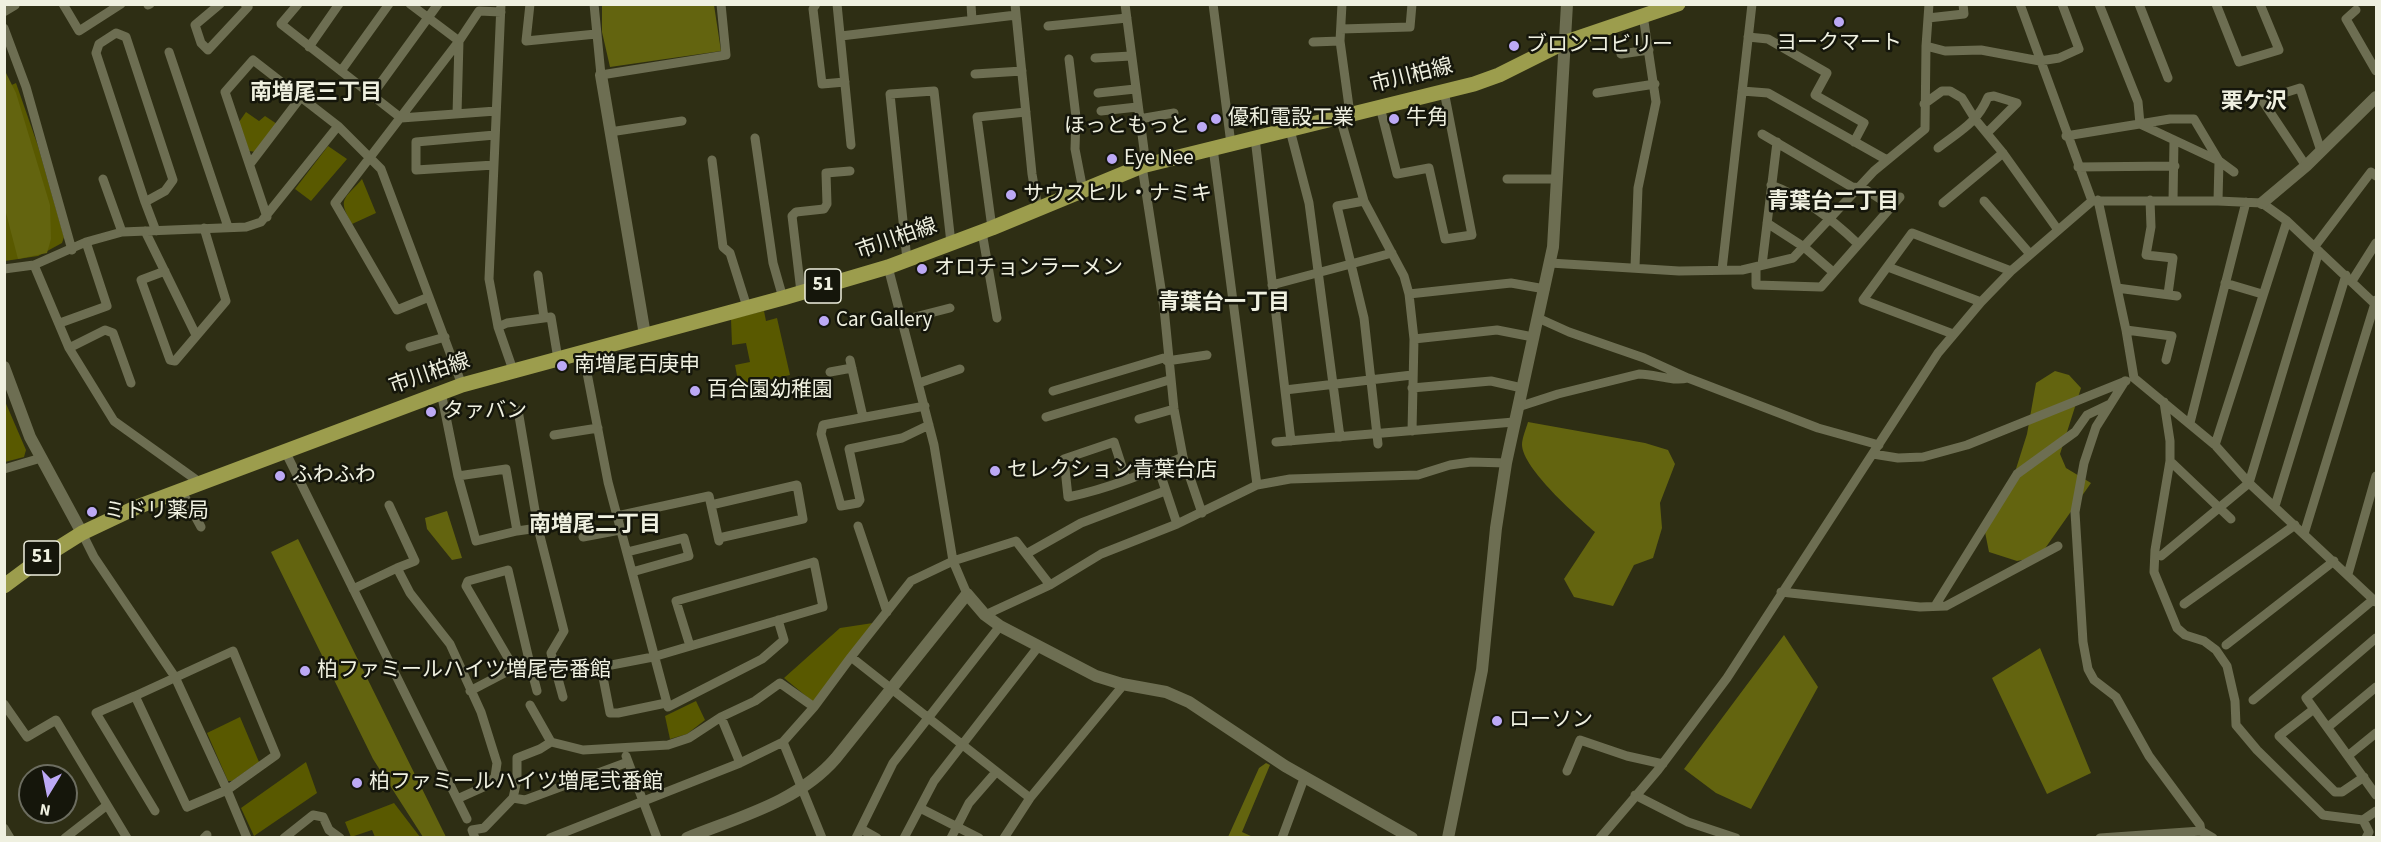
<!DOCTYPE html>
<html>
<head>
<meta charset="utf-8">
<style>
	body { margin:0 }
	#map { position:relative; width:2381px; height:842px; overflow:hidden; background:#2e2e14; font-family:"Source Sans 3",sans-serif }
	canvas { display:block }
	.frame { position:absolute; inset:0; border:6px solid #eff0e0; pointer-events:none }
	.north { position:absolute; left:18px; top:764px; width:60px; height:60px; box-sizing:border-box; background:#15160b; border:2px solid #6c6d60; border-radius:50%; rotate:190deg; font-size:16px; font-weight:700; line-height:24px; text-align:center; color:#eff0e0 }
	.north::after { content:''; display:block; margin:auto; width:21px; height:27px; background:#bca9f5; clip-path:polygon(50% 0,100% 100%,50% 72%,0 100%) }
</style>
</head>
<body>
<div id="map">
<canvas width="2381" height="842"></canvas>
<div class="frame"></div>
<div class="north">N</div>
</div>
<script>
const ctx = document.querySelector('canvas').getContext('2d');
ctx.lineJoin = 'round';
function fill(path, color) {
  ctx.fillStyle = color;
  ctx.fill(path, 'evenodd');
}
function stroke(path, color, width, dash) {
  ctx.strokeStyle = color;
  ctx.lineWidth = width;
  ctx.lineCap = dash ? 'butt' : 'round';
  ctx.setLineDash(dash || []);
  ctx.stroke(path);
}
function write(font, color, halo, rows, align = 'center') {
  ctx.font = font + ' "Source Sans 3","Noto Sans JP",sans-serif';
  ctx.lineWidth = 5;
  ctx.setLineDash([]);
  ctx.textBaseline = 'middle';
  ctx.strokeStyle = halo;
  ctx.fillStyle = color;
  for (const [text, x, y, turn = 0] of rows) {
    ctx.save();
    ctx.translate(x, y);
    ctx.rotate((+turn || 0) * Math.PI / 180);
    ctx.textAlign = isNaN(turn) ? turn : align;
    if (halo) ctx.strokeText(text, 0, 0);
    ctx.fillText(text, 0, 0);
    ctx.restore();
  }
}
const green = new Path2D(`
	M 16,83 L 38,146 L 64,237 L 62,243 L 38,256 L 5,261 L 5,88 Z
	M 246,112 L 259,121 L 265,116 L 277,124 L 256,152 L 249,151 L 239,122 Z
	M 328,146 L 347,159 L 311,201 L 295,189 Z
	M 362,179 L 376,213 L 352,224 C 337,198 344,200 362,179 Z
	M 764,311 L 766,321 L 777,318 L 790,375 L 739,386 L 735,365 L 750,362 L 746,343 L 732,345 L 731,319 Z
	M 4,399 L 26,450 L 24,457 L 5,462 Z
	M 873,623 L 815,701 L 812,701 L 784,678 L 840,628 Z
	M 696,701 L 705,720 L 687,734 L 670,739 L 665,716 Z
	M 240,717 L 259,762 L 232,781 L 228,781 L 207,733 Z
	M 306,762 L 317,793 L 254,836 L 241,808 Z
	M 394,803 L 420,837 L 375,837 L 372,830 L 351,837 L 345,822 Z`);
const forest = new Path2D(`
	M 602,5 L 714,5 L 721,51 L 610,67 L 602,32 Z
	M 4,69 L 16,93 L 50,205 L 51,239 L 47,253 L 18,259 L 5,209 Z
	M 2055,371 L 2069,375 L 2081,388 L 2060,454 L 2066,468 L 2091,483 L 2039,557 L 2017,561 L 1989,552 L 1983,522 L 2015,472 L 2027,434 L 2036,383 Z
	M 1528,422 L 1645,443 L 1668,450 L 1675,464 L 1660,503 L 1662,528 L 1653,558 L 1634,565 L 1613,606 L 1574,597 L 1564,579 L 1595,532 C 1577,516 1523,469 1522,445 C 1522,438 1526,429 1528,422 Z
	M 447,511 L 462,558 L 452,560 L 427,529 L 425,518 Z
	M 298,539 L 446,837 L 423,837 L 373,759 L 271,552 Z
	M 1784,635 L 1818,687 L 1751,809 L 1716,793 L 1684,769 Z
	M 2040,648 L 2091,773 L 2047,794 L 1992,678 Z
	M 1266,763 L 1270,765 L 1242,832 L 1253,837 L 1228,837 L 1259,768 Z`);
const minor = new Path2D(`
	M 63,4 L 79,31 L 121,4
	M 220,4 L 195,25 L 201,43 L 208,50 L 248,7 L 245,4
	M 298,4 L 281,24 L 401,118 L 496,111
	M 410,4 L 459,41 L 457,114
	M 501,4 L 489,279 L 498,327 L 513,370
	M 530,4 L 526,41 L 596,34
	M 594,4 L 601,75 L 726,55 L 721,4
	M 816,4 L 813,9 L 822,84 L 845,82
	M 837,4 L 851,145
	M 971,4 L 972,20
	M 1015,4 L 1032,174 L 1038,209
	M 1125,4 L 1146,165
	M 1213,4 L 1231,144
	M 1342,4 L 1340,41 L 1350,114
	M 2020,4 L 2092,201
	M 2099,4 L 2138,102 L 2140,124 L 2219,161 L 2234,172
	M 2139,4 L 2168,78
	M 2216,4 L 2239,62 L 2279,50 L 2260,4
	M 148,5 L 150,4
	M 2356,10 L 2346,19 L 2376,71
	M 1928,18 L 1964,14 L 1963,4
	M 1048,26 L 1127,18
	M 4,28 L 26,87 L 72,250
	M 1341,29 L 1410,27 L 1412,4
	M 841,36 L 1016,15
	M 1748,37 L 1768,39 L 1827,73 L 1815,95 L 1864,123 L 1854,142
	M 1313,42 L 1340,41
	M 1926,46 L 1945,51 L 1981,50 L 2040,61 L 2059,58 L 2079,49 L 2062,4
	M 309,47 L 339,4
	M 169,52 L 228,227
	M 1621,54 L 1649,50
	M 1095,58 L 1131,56
	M 1069,59 L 1076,117 L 1075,149 L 1083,190
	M 341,71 L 389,4
	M 975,74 L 1022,71
	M 1742,91 L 1768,93 L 1887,160
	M 1098,93 L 1135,89
	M 1597,93 L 1655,84
	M 372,95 L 438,4
	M 1924,104 L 1942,91 L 1950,91 L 1962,98 L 1975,119 L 2003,153 L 2058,230
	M 1380,107 L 1397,174 L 1429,168 L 1445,239 L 1472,235 L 1444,91
	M 1101,111 L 1137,107
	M 1340,117 L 1364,201 L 1404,276 L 1409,294 L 1414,339 L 1412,431
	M 1139,119 L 1174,113
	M 1290,130 L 1309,203 L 1340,437
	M 610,132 L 682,121
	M 1762,134 L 1852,187 L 1863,188 L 1891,206
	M 2066,136 L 2170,119 L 2194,119 L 2219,161 L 2218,201
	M 755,138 L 773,263 L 783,298
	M 1255,138 L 1291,441
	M 1213,148 L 1257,485
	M 1938,148 C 1960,131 1977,123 1988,97 L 1994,96 L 2017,103 L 1987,133
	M 712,160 L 723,247 L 730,253 L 747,307
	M 250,164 L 301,97
	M 494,165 L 416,170 L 416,142 L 495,135
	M 1142,166 L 1164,308 L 1174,409 L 1183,457 L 1202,513
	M 2306,166 L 2262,100 L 2300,88 L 2321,151
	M 2078,167 L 2175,166
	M 103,179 L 122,232
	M 1507,179 L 1556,179
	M 1771,185 C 1804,197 1833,220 1858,244
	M 2098,200 L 2126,330 L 2134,378 L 2215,445 L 2249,483 L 2376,602
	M 2150,200 L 2151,227 L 2146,255 L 2173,258 L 2168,294
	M 1364,201 L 1337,206 L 1364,318 L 1378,444
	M 1984,201 L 2030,254
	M 2173,201 L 2174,140
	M 145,202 L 96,53 L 99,44 L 116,33 L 126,37 L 173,180 L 165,191 L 145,202 L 156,231
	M 1943,203 L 2003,153
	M 267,217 L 225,92 L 253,60 L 338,126 L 381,169 L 462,385
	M 1767,223 L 1804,247 L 1833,272
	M 992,228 L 977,117 L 1026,112
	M 145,231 L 196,335
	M 982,232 L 997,318
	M 2315,246 L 2371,172 L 2376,176
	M 907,260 L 890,94 L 934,91 L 951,243
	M 1550,263 L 1679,271 L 1742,270 L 1793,258 L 1874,171 L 1925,129 L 1926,46 L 1929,4
	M 34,265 L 69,348 L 114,421 L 195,479 L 198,484
	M 1762,265 L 1777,142
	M 888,267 L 934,445 L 953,561 L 967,594
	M 1635,267 L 1638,188 L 1656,102 L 1643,15
	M 1756,267 L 1756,285 L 1821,287 L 1900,197
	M 1888,267 L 1981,302
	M 4,269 L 34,265 L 86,242 L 122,232 L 246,227 L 261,222 L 338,126
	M 1722,270 L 1752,4
	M 165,271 L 141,280 L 170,360 L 175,361 L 226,301 L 204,228
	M 538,275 L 544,318
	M 2352,281 L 2376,243
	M 2225,283 L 2262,294
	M 1272,285 L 1392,253
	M 2117,288 L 2177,296
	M 801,292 L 792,216 L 796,212 L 824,209 L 827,204 L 826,173 L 850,171
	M 1409,294 L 1511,283 L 1545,289
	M 429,297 L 397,310 L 335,203 L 459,41 L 479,11 L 501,12
	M 1538,318 L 1569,332 L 1644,358 L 1688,378 L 1818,428 L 1879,445
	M 903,320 L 950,308
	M 60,323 L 107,306 L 86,242
	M 498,327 L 507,323 L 551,317 L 558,359
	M 2126,330 L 2172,336 L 2166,360
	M 1953,334 L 1863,300 L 1912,233 L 2011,271
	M 1414,339 L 1497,330 L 1533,337
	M 410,347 L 445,337
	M 69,348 L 105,330 L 113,333 L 131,383
	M 583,352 L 608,482 L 668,707 L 762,659 L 784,640 L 778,620
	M 850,360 L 863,417
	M 1167,361 L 1207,355
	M 830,372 L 852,368
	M 2125,381 L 2096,427 L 2084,463 L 2075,512 L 2083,642 L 2088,669 L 2094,680 L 2116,697 L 2149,756 L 2200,825 L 2201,831
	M 919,383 L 960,369
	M 1412,388 L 1491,381 L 1522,388
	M 1285,390 L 1412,375
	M 1053,391 L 1167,357
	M 441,392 L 458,476 L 476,541 L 517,531 L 506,469 L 458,476
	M 2164,402 L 2170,441 L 2170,461 L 2155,550 L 2154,572 L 2177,628 L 2185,635 L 2204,641 L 2216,650 L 2227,666 L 2235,701 L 2236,725 L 2257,750 L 2323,815 L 2363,820 L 2376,811
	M 925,406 L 823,425 L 821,434 L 841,506 L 858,503 L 860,500 L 849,449 L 902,438 L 929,425
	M 1518,407 L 1558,394 L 1639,374 C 1656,374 1672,382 1688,378
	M 1046,417 L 1169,380
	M 1139,419 L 1174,409
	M 2190,423 L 2246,202
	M 554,435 L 598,428
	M 1276,442 L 1514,422
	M 2215,445 L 2287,221
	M 285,451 L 467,819
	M 1873,454 L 1898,458 L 1923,457 L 1967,445 L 2126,381
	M 2170,461 L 2231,519
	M 1158,467 L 1177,524
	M 4,469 L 41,458
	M 1126,479 L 1114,442 L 1064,459 L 1068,497 C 1108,489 1146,473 1183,457
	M 181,490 L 201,527
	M 389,505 L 415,561 L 397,568
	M 711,505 L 797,485 L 803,519 L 719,538
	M 2275,506 L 2346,275
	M 617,516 L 709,496 L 719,541
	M 858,526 L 887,612
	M 538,528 L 564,631 L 551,653 L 563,697
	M 517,531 L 538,528 L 518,410
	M 82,533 L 94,557 L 175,677 L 227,790 L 247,838
	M 2304,534 L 2376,300
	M 583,537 L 620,530
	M 627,552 L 684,538 L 689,556 L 632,572
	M 1026,554 L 1081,523 L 1165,491
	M 2161,556 L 2249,483 L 2319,251
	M 2348,574 L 2376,476
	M 353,589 L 397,568 L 410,593 L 450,644 L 481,712 L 497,763 L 495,777 L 486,786 L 457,799
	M 1781,592 L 1920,607 L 1946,606 L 2058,546
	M 2184,604 L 2295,525
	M 1935,606 L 2017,474 L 2075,432 L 2087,415 L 2110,404
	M 985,615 L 1050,585 L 1101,554 L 1177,524 L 1257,485 L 1290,479 L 1418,475 L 1450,465 L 1471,462 L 1506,463
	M 2376,638 L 2306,698 L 2376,795
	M 2226,645 L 2334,561
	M 233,651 L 276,755 L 227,790 L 187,807 L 135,696 Z
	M 851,657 L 1030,798
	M 530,664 L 537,691
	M 470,691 L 514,668 L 466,586 L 468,581 L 508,570 L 530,664 L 514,668
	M 135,696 L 96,713 L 155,811
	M 2253,700 L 2374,599
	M 666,703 L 618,713 L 610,713 L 601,667 L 653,657 L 823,607 L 814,562 L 676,601 L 690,646
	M 4,704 L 27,737 L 56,720 L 127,838
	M 530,705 L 551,742 L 583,750 L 668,745 L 689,738 L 721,717 L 755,701 L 780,683 L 814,707
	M 2314,709 L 2279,736 L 2335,792 L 2342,792 L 2364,777
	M 721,717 L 740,763
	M 2328,727 L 2376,687
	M 783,742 L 822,838
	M 2349,755 L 2376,733
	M 626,756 L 657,838
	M 1567,771 L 1580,740 L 1627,756 L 1663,764
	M 1635,795 L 1688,822 L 1736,838
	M 513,798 L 517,780 L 517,758 L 540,749 L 551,742
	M 920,808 L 979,838
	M 2363,820 L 2369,832 L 2366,838
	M 4,828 L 10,838
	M 861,829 L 877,838
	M 65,838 L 106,806
	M 204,838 L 207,835
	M 284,838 L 313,815 L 323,817 L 329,830 L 340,838
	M 475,838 L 472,830 L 484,828 L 513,798 L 525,800 L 628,762
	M 550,838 L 740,763 L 783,742 L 814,707 L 851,657 L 911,581 L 953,561 L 1016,541 L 1050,585
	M 856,838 L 893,763 L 1000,626
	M 904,838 L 934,781 L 1038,647
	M 951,838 L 969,803 L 996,772
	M 1004,838 L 1030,798 L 1120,689 L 1122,684
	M 1282,838 L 1305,776
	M 1600,838 L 1658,770 L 1727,678 L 1938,353 L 1981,302 L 2011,271 L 2092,201 L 2218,201 L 2262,203 L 2287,221 L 2376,305
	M 2100,838 L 2201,831 L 2213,838`);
const tertiary = new Path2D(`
	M 4,10 L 14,4
	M 601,75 L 645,335
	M 2262,203 L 2306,166 L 2376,97
	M 4,367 L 30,437 L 82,533
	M 687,838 C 739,817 798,802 836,758 L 967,594 L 985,615 L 1000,626 L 1096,676 L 1122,684 L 1166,692 L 1189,702 L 1285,766 L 1412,838
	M 1448,838 L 1482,670 L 1496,528 L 1506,463 L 1553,247 L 1567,4`);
const primary = new Path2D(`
	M 4,586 L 39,560 L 82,533 L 137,507 L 462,385 L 783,298 L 888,267 L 992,228 L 1142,166 L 1474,84 L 1499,75 L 1563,43 L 1678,4`);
const markers = [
	[1839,22,6,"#bca9f5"],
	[1514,46,6,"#bca9f5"],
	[1216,119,6,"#bca9f5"],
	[1394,119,6,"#bca9f5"],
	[1202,127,6,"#bca9f5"],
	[1112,159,6,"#bca9f5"],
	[1011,195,6,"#bca9f5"],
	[922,269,6,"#bca9f5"],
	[824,321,6,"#bca9f5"],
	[562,366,6,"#bca9f5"],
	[695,391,6,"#bca9f5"],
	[431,412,6,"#bca9f5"],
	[995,471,6,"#bca9f5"],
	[280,476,6,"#bca9f5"],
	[92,512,6,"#bca9f5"],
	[305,671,6,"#bca9f5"],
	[1497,721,6,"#bca9f5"],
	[357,783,6,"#bca9f5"]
];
const shields = [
	[823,286,36],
	[42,558,36]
];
const shieldNames = [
	["51",823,286],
	["51",42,558]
];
const poiNames = [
	["ヨークマート",1839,44,"center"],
	["ブロンコビリー",1526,46],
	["優和電設工業",1228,119],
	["牛角",1406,119],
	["ほっともっと",1190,127,"right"],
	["Eye Nee",1124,159],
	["サウスヒル・ナミキ",1023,195],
	["オロチョンラーメン",934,269],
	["Car Gallery",836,321],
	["南増尾百庚申",574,366],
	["百合園幼稚園",707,391],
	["タァバン",443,412],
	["セレクション青葉台店",1007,471],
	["ふわふわ",292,476],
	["ミドリ薬局",104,512],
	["柏ファミールハイツ増尾壱番館",317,671],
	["ローソン",1509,721],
	["柏ファミールハイツ増尾弐番館",369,783]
];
const streetNames = [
	["市川柏線",1412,77,-14],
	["市川柏線",897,240,-19],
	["市川柏線",430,375,-19]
];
const neighbourhoodNames = [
	["南増尾三丁目",316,94],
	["栗ケ沢",2254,103],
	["青葉台二丁目",1833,203],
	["青葉台一丁目",1224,304],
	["南増尾二丁目",595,526]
];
fill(green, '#595900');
fill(forest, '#63640f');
stroke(minor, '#6d6e52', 9);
stroke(tertiary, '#6d6e52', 12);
stroke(primary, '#9c9d4d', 15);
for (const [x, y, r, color] of markers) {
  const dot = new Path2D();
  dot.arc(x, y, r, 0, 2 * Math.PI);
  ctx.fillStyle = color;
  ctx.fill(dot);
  stroke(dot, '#15160b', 2);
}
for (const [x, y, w] of shields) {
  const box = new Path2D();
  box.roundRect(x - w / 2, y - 17, w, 34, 4.5);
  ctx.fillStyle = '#15160b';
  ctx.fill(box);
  stroke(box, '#eff0e0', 1.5);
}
write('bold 20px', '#eff0e0', null, shieldNames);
write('21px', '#eff0e0', '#15160b', poiNames, 'left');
write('21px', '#eff0e0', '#15160b', streetNames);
write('bold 22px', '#eff0e0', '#15160b', neighbourhoodNames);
</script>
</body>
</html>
